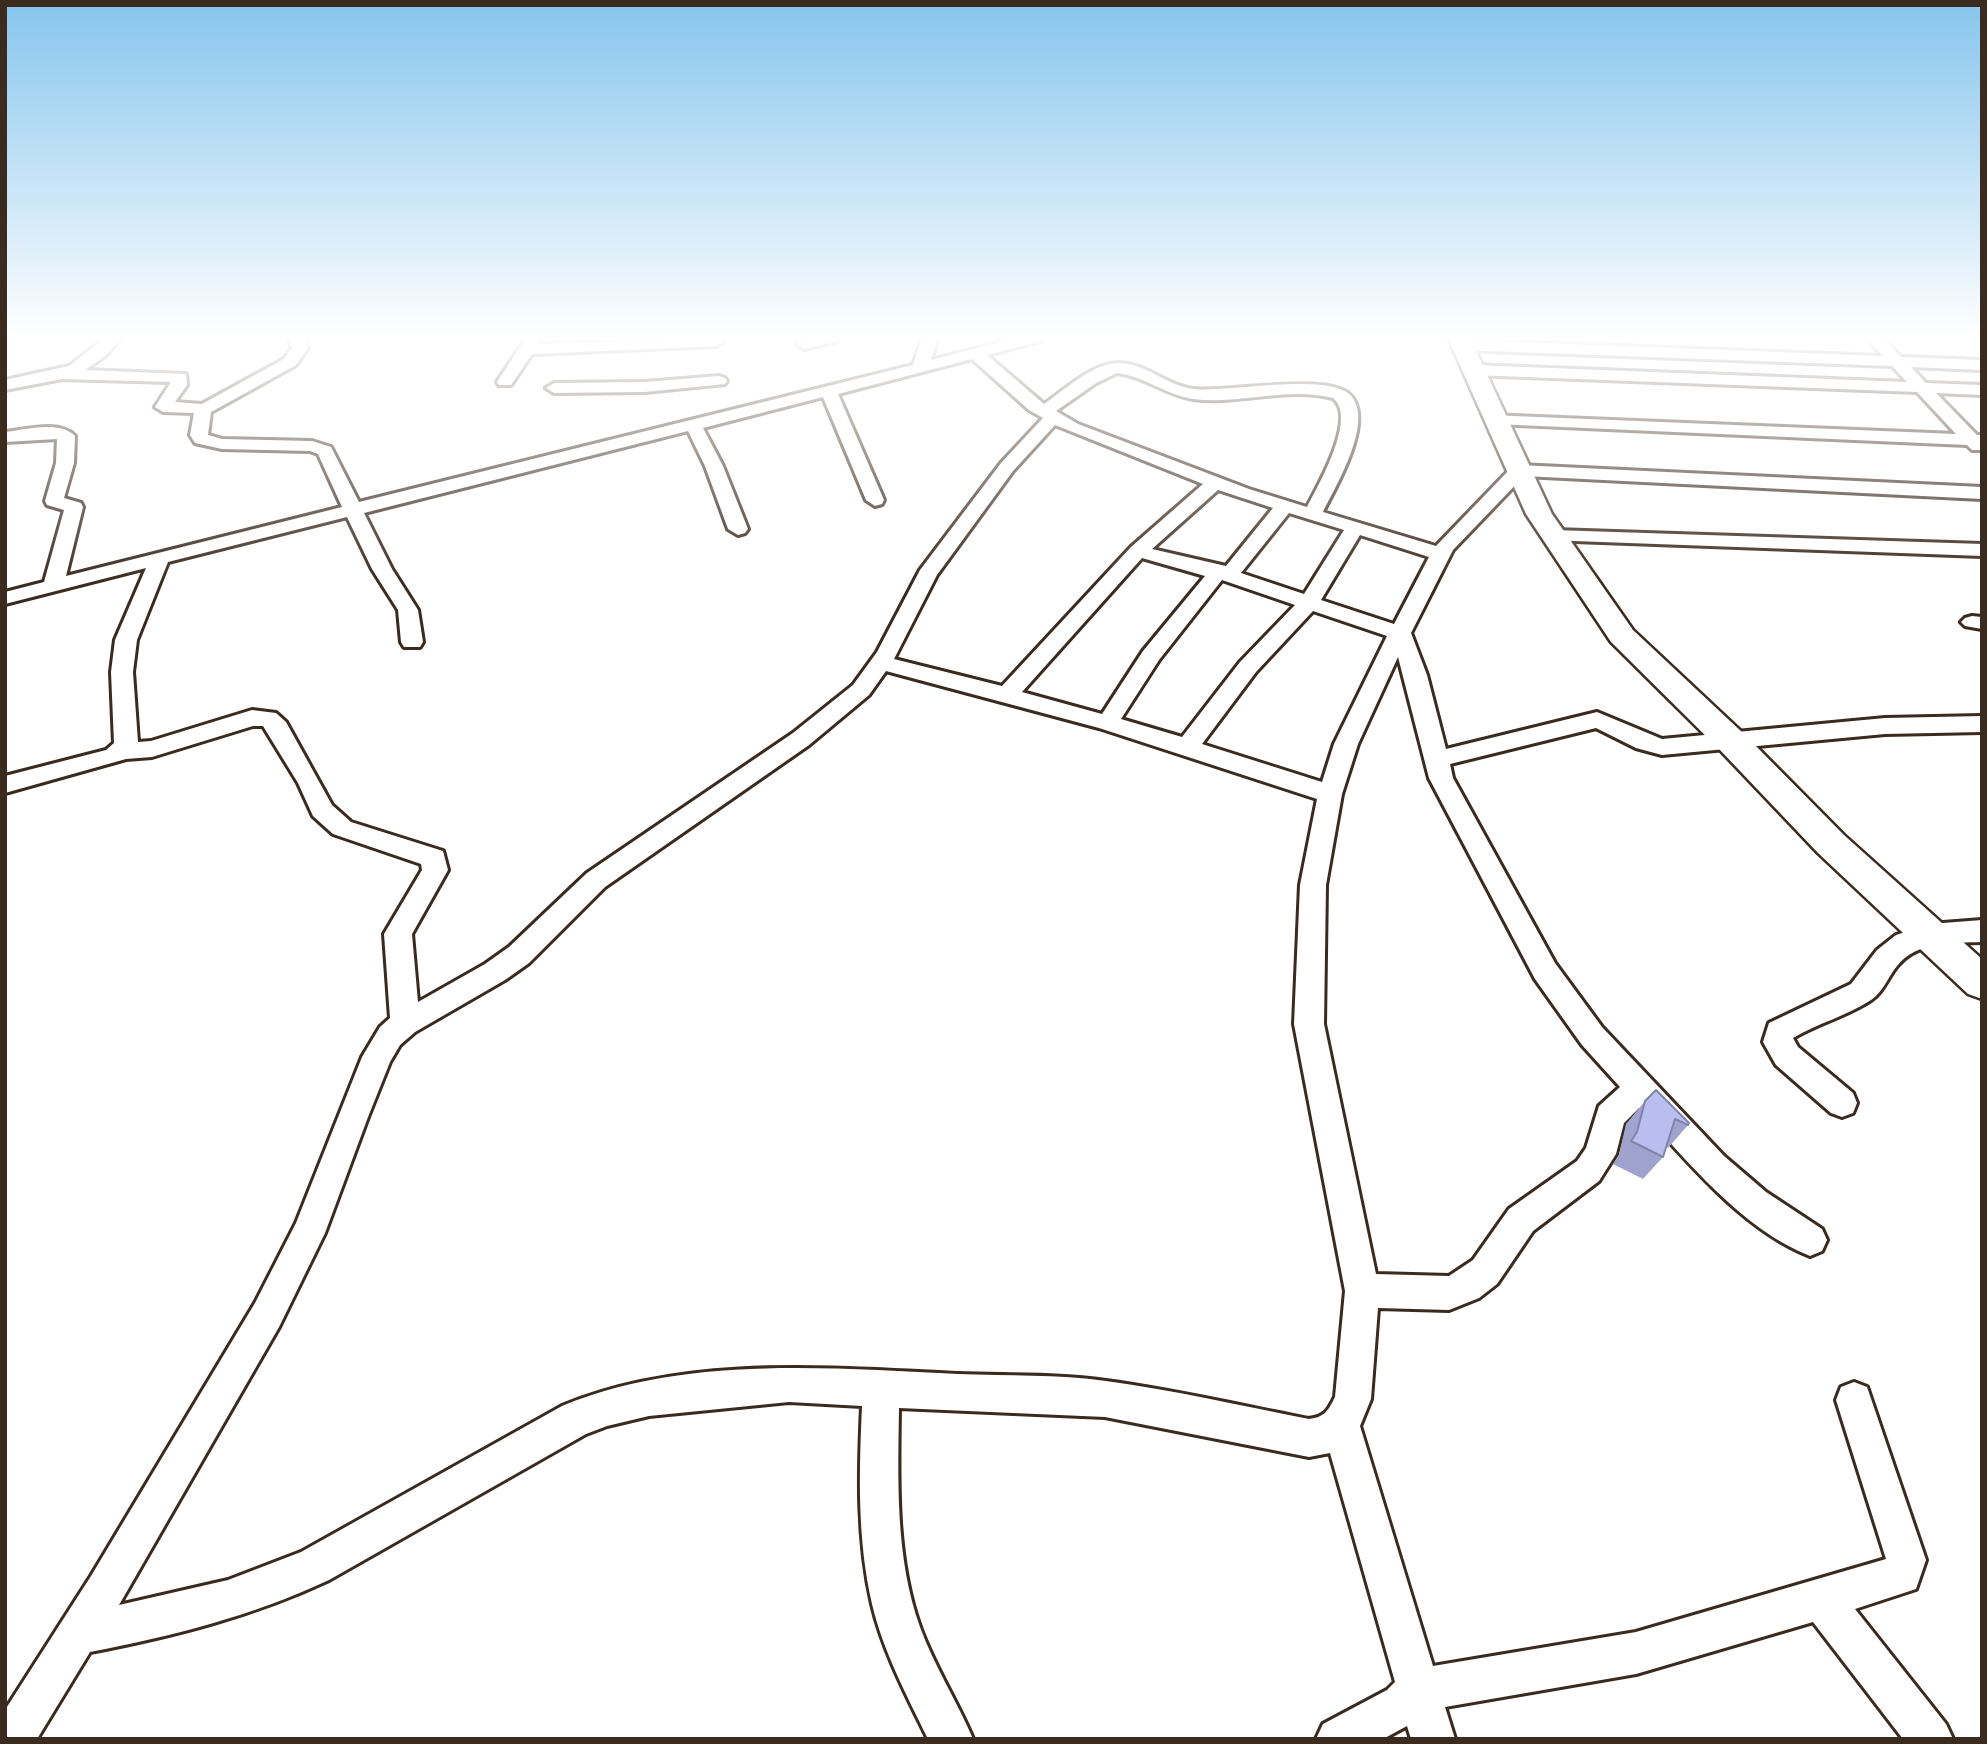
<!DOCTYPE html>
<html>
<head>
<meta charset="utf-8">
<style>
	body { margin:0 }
	#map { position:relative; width:1987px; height:1744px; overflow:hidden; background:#fff; font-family:Kalam,sans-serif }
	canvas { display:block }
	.frame { position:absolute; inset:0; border:7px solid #3b2a1e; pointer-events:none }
</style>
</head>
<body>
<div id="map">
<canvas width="1987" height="1744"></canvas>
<div class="frame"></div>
</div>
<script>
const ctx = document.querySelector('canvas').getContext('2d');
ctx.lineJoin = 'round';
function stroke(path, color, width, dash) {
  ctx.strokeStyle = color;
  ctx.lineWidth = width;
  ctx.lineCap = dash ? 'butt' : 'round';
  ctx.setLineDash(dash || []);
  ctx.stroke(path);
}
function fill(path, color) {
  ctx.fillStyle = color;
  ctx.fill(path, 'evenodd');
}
const street = new Path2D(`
	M 105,338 L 121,338 L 105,356 L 85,370 L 186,374 L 187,385 L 175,402 L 202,404 L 284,359 L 292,348 L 288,338 L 304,338 L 308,348 L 296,365 L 211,412 L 208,435 L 222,439 L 312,441 L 331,447 L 359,502 L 913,365 L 922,338 L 938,338 L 931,360 L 1016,338 L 1043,338 L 1041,341 L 987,355 L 1044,404 C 1065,390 1091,364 1118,363 C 1146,363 1167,386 1194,389 C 1226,393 1332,371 1352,397 C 1373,424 1336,486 1323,512 L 1436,546 L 1513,466 L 1519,465 L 1982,487 L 1982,499 L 1524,476 L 1453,550 L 1411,633 L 1427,675 L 1446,749 L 1597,712 L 1662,739 L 1885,718 L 1982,716 L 1982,732 L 1885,734 L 1662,755 L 1636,748 L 1596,728 L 1450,764 L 1453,778 L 1555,963 L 1602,1027 L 1724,1156 L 1766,1192 L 1822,1229 L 1827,1240 L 1822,1251 L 1810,1256 C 1743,1230 1686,1160 1639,1108 L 1624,1123 L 1616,1154 L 1599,1181 L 1533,1231 L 1497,1284 L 1479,1298 L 1449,1310 L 1378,1308 L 1371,1399 L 1360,1426 L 1433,1666 L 1636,1632 L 1886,1559 L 1836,1400 L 1841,1387 L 1854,1382 L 1867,1387 L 1926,1560 L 1916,1589 L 1855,1609 L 1946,1724 L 1953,1739 L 1903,1739 L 1813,1622 L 1636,1674 L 1445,1707 L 1455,1739 L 1411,1739 L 1407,1726 L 1383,1739 L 1316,1739 L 1323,1724 L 1387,1690 L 1395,1682 L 1330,1453 L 1309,1457 L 1105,1417 L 899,1408 C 898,1480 895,1557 920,1627 C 934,1666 957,1701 973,1739 L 928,1739 C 907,1696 883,1651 872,1604 C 857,1539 859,1472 862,1406 L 789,1402 L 649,1416 L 607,1426 L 586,1434 L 329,1580 C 252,1616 173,1636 90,1652 L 37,1739 L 5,1739 L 5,1710 L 91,1576 L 255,1303 L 296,1223 L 362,1057 L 380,1027 L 390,1018 L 384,934 L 422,870 L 421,864 L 333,834 L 313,816 L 298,783 L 263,726 L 253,726 L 152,757 L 126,759 L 5,793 L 5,776 L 106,750 L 114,743 L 111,672 L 115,640 L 146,568 L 5,604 L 5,592 L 44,582 L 64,510 L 47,505 L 45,501 L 56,463 L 57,439 L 5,442 L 5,432 C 26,430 59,420 75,436 L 74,463 L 64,498 L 81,503 L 83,507 L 66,576 L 342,507 L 318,454 L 310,451 L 222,449 L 195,443 L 190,435 L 194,413 L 163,412 L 155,407 L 171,382 L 62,379 L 5,390 L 5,380 L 69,366 ZM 972,359 L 1029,410 L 1043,418 L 1001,463 L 920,570 L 877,652 L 853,685 L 793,733 L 587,873 L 509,947 L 485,964 L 418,1002 L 412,934 L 448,870 L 443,851 L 351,822 L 332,805 L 286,722 L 276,713 L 252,710 L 151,741 L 138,742 L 133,672 L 137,640 L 168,562 L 347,517 L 372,569 L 398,610 L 401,642 L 404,647 L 420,647 L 423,642 L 418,610 L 392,569 L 364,513 L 688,431 L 705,466 L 728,529 L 738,535 L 745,533 L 748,529 L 723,466 L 703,428 L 823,397 L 866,500 L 875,506 L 882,504 L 884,500 L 838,394 ZM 1117,373 C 1144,376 1166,395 1193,399 C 1239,405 1287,386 1333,398 C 1358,417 1318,486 1307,507 L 1249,489 L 1078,424 L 1056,411 L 1096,383 ZM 1055,425 L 1203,484 L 1131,547 L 1002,686 L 894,659 L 937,575 L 1013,471 ZM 1218,490 L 1273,508 L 1226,566 L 1152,549 ZM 1289,513 L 1344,530 L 1304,594 L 1241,573 ZM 1360,535 L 1429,557 L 1394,624 L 1321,600 ZM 1142,558 L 1205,576 L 1143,651 L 1102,714 L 1022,692 ZM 1222,580 L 1295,605 L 1240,662 L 1182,737 L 1121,719 L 1159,660 ZM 1313,611 L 1387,636 L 1334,744 L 1322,782 L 1202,744 L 1256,672 ZM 1398,657 L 1429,778 L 1535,979 L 1582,1045 L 1620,1087 L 1599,1106 L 1586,1148 L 1577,1161 L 1509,1209 L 1473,1260 L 1449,1276 L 1376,1274 L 1324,1024 L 1326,885 L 1342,794 L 1358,744 ZM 886,671 L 1099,728 L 1317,799 L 1300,885 L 1294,1024 L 1345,1291 L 1335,1397 C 1328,1411 1325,1417 1309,1419 C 1242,1406 1174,1390 1106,1381 C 1058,1374 1007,1376 958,1374 C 829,1368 684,1355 562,1406 L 301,1552 L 228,1580 L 119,1605 L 279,1327 L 325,1233 L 368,1117 L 390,1062 L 400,1045 L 415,1032 L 505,980 L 529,963 L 605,887 L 809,745 L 869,695 Z
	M 526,338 L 541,338 L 538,344 L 723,338 L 725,341 L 717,346 L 532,354 L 511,385 L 499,385 L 497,382 Z
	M 809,338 L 839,338 L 837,341 L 804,349 L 796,344 Z
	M 1867,338 L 1883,338 L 1901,357 L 1982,360 L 1982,370 L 1911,367 L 1926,383 L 1982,385 L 1982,395 L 1936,393 L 1977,435 L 1982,435 L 1982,450 L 1972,450 L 1967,445 L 1495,424 L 1489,423 L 1486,419 L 1489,415 L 1956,434 L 1917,392 L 1474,375 L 1466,370 L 1474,365 L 1907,382 L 1892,366 L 1462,350 L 1454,345 L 1462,340 L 1883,356 Z
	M 719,376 L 725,378 L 727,381 L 725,384 L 645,392 L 554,393 L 546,388 L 554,383 L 645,382 Z
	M 1554,530 L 1982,544 L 1982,556 L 1547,540 L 1544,536 Z
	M 1972,616 L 1982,617 L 1982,629 L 1965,626 L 1961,622 L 1965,618 Z
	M 1982,920 L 1982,942 C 1952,943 1917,941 1897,966 C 1888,977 1883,992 1871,1000 C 1847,1016 1818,1023 1793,1038 L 1798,1047 L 1853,1093 L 1857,1103 L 1853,1113 L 1842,1117 L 1831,1113 L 1776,1065 L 1763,1042 L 1769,1023 L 1851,984 L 1877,950 L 1896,935 L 1930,924 Z`);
const secondary = new Path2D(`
	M 1448,338 L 1470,338 L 1552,514 L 1633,630 L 1744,734 L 1844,835 L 1982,959 L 1982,999 L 1968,994 L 1818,853 L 1720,750 L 1611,642 L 1526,514 Z`);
const wall = new Path2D(`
	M 1645,1101 L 1688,1125 L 1668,1148 L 1666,1147 L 1663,1157 L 1643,1179 L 1613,1164 L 1619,1155 L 1626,1124 Z`);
const building = new Path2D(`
	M 1656,1090 L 1689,1123 L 1688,1125 L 1675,1119 L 1663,1157 L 1631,1141 L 1637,1132 L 1645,1101 Z`);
stroke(street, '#3b2a1e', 6);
stroke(secondary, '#3b2a1e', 5);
fill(street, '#fff');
fill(secondary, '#fff');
fill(wall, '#9fa3ce');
fill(building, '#b9bef0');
stroke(building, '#8285a8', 2);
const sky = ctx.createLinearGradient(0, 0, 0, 582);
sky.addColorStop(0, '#86c5ed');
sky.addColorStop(0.58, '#fff');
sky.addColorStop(1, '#ffffff00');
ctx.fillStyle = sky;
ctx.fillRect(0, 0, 1987, 582);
</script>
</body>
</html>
